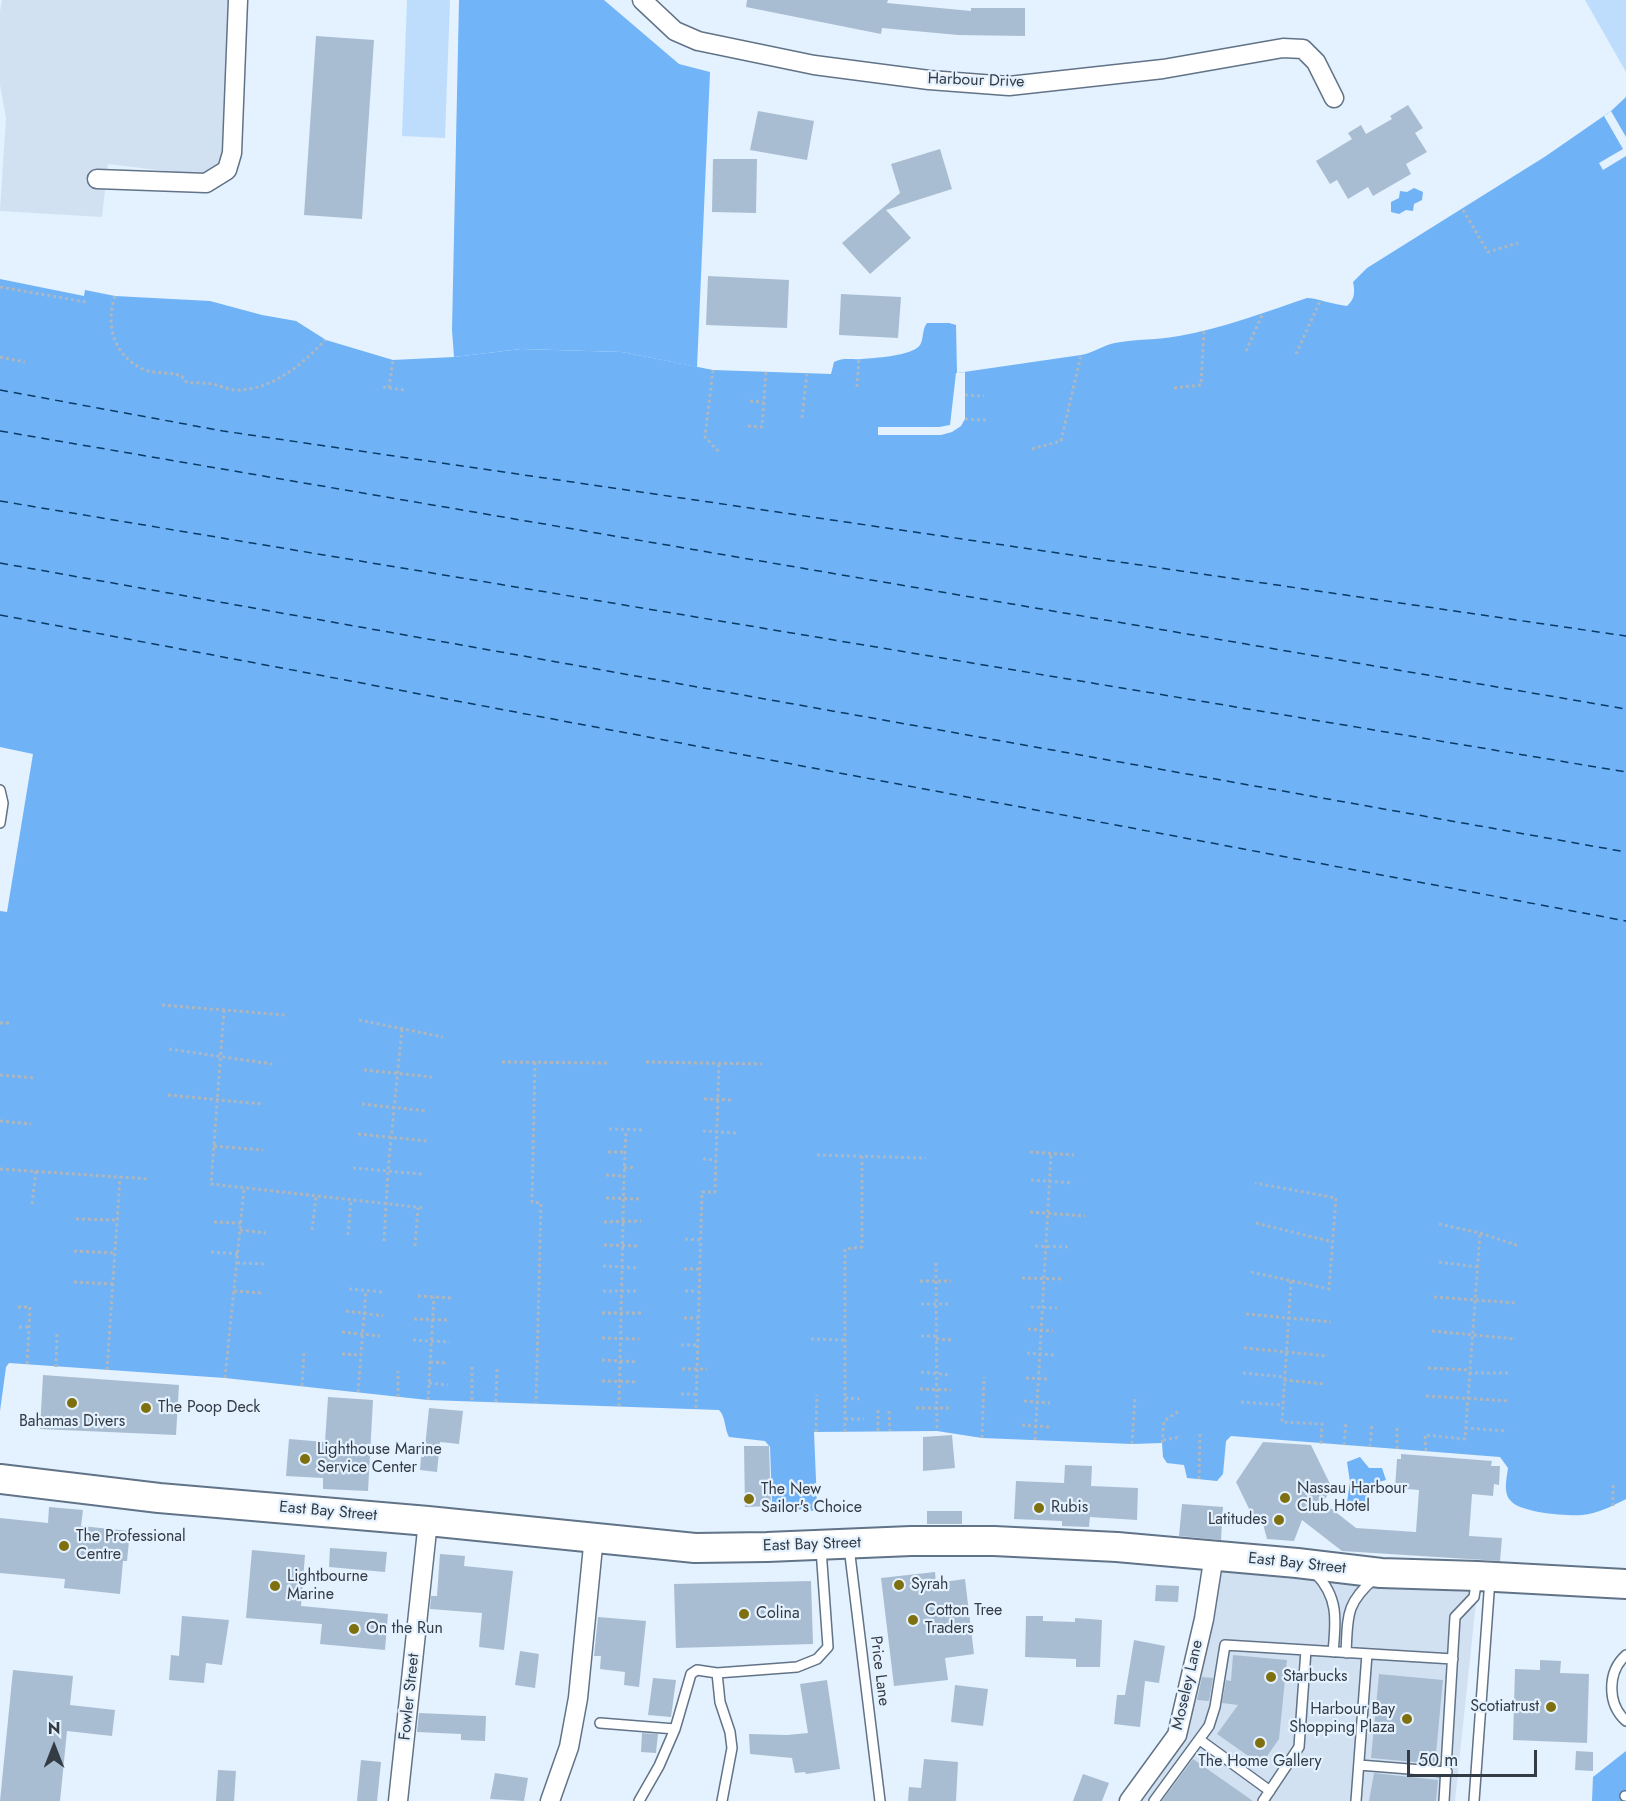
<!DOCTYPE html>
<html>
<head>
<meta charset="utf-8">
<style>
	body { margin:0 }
	#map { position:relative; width:1626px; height:1801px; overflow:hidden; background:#e4f1fe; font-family:Jost,sans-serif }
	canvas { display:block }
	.north { position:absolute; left:24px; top:1717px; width:60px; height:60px; -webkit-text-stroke:4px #e4f1fe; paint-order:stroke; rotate:0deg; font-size:16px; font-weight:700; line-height:24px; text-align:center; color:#333b44 }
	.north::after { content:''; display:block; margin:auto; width:21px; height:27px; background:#333b44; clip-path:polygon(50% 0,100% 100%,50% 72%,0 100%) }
	.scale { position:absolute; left:1407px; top:1750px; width:130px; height:27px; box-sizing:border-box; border:3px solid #333b44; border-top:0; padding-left:8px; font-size:18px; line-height:21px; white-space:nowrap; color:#333b44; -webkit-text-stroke:4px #e4f1fe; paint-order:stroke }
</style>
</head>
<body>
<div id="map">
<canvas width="1626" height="1801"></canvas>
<div class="north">N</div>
<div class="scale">50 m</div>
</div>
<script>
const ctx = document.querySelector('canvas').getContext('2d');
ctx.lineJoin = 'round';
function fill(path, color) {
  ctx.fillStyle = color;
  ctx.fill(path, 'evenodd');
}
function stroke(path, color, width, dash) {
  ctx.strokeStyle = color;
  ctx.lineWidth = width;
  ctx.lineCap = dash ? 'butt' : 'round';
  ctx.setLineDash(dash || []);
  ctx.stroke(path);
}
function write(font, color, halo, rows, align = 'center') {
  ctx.font = font + ' Jost,sans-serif';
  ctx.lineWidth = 4.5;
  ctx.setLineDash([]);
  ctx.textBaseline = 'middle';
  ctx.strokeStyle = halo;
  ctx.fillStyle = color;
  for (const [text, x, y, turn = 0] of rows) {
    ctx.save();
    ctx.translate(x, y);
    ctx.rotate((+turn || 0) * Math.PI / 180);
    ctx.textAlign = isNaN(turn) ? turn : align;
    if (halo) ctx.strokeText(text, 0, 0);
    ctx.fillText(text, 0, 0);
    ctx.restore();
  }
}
const built = new Path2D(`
	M 2,0 L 243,0 L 231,179 L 108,164 L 102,217 L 0,211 L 6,118 L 0,85 L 0,11 Z
	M 1221,1569 L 1477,1593 L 1455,1801 L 1137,1801 L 1185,1736 L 1191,1718 Z`);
const green = new Path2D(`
	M 407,0 L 450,0 L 445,138 L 402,136 Z
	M 1585,0 L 1626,0 L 1626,72 Z`);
const forest = new Path2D(`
	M 459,0 L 604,0 L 679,64 L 710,72 L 697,367 L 622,352 L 521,349 L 454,357 L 452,330 Z
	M 1626,1751 L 1626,1801 L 1592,1801 L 1593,1777 Z`);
const water = new Path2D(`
	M 1626,97 L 1626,1499 C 1612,1506 1597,1514 1582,1515 C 1567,1516 1519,1513 1510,1500 C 1503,1492 1507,1477 1508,1468 L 1500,1457 L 1231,1436 L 1226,1441 L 1223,1474 L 1217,1481 L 1187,1478 L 1184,1465 L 1167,1463 L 1163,1457 L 1162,1443 L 1132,1444 L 982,1438 L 937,1431 L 814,1432 L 817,1504 L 815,1511 L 775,1507 L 772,1501 L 770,1447 L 765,1441 L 729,1437 C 724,1428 726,1417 719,1410 L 428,1400 L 225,1378 L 9,1363 L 6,1367 L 0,1411 L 0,911 L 7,912 L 33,754 L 0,747 L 0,279 L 84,296 L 85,290 L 115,296 L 210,301 L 262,315 L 296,321 L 326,340 L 393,360 L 454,357 L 521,349 L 622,352 L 713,370 L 831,374 L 834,362 C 844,357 851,360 862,359 C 876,358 905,356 917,348 C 925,343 921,330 927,323 L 949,323 L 956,325 L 957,373 L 1081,355 C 1094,353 1103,345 1115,343 C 1136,339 1158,340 1179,336 C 1223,328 1266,312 1307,298 C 1316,298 1335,305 1347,306 C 1355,299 1355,292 1353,282 L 1367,268 L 1546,156 L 1611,111 Z
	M 1414,188 L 1423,192 L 1422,200 L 1414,204 L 1413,211 L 1406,210 L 1399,214 L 1391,212 L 1391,202 L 1399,198 L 1400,191 L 1407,192 Z
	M 1360,1457 L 1369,1468 L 1382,1468 L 1386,1480 L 1368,1485 L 1365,1503 L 1347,1502 L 1350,1482 L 1347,1462 Z`);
const pier = new Path2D(`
	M 1611,111 L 1626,137 L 1626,156 L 1603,170 L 1599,163 L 1623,149 L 1604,116 Z
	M 965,372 L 965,419 L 961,426 L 952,432 L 941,435 L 878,435 L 878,427 L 939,427 L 950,425 L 956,373 Z`);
const ferry = new Path2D(`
	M 0,390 L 223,431 L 1626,636
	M 0,431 L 1626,709
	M 0,501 L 1626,772
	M 0,563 L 1626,852
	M 0,615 L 1626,921`);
const building = new Path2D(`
	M 747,0 L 888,0 L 887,3 L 971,11 L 971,8 L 1025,8 L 1025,36 L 958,35 L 882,28 L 881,34 L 746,7 Z
	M 316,36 L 374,40 L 362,219 L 304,215 Z
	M 1408,105 L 1423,128 L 1415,133 L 1427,152 L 1406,164 L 1411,174 L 1373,196 L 1368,187 L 1348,199 L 1337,180 L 1330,184 L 1316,161 L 1352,139 L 1348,133 L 1361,125 L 1366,134 L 1392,119 L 1390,116 Z
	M 758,111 L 814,121 L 807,160 L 750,150 Z
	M 940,149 L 952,189 L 886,210 L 911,238 L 870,274 L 842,243 L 900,193 L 891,164 Z
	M 713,159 L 757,159 L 756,213 L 712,212 Z
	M 708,276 L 789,280 L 787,328 L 706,325 Z
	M 841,294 L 901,297 L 898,338 L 839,335 Z
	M 43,1375 L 179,1385 L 176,1435 L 40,1429 Z
	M 328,1397 L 373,1400 L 368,1491 L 323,1489 L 323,1478 L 286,1476 L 289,1439 L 325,1442 Z
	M 429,1408 L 463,1411 L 459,1444 L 440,1442 L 437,1472 L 420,1470 L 421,1457 L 424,1457 Z
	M 952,1435 L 955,1468 L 923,1471 L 923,1437 Z
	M 1263,1442 L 1311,1445 L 1332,1488 L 1323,1502 L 1356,1528 L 1416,1532 L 1419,1490 L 1395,1488 L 1397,1459 L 1401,1459 L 1401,1454 L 1492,1461 L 1491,1466 L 1500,1466 L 1499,1485 L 1494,1484 L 1493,1496 L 1472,1494 L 1469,1536 L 1502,1538 L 1500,1561 L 1342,1551 L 1302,1520 L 1294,1541 L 1267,1539 L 1263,1524 L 1256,1523 L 1236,1482 Z
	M 744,1446 L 769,1446 L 771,1506 L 745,1507 Z
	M 1065,1465 L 1092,1466 L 1091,1486 L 1138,1488 L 1137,1520 L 1090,1517 L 1089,1527 L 1062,1526 L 1062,1521 L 1014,1519 L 1016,1481 L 1064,1483 Z
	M 1182,1504 L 1223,1507 L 1221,1540 L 1179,1536 Z
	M 49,1507 L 83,1510 L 81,1526 L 130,1531 L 127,1561 L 123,1561 L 120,1594 L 64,1588 L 65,1579 L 0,1573 L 0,1518 L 48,1523 Z
	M 927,1511 L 962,1511 L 962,1524 L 927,1524 Z
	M 330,1548 L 387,1552 L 385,1572 L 329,1567 Z
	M 252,1550 L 305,1555 L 301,1606 L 388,1614 L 385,1650 L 320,1644 L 322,1624 L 246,1618 Z
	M 440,1554 L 465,1556 L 464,1566 L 513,1571 L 504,1650 L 479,1647 L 482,1613 L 430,1609 L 431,1596 L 437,1596 Z
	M 935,1572 L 936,1583 L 965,1579 L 974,1654 L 945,1658 L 948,1680 L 894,1686 L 881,1578 Z
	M 811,1581 L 813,1644 L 676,1648 L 674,1584 Z
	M 1156,1585 L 1179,1586 L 1178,1602 L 1155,1601 Z
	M 182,1616 L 229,1620 L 222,1665 L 206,1663 L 204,1683 L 169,1680 L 171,1655 L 179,1656 Z
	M 1026,1616 L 1043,1616 L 1043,1621 L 1075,1622 L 1075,1618 L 1102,1620 L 1100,1667 L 1076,1667 L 1076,1659 L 1025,1657 Z
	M 598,1617 L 646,1621 L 639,1687 L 624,1685 L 625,1672 L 600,1669 L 601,1656 L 594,1656 Z
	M 1134,1640 L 1165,1646 L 1159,1683 L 1145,1681 L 1140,1727 L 1114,1724 L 1117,1695 L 1125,1695 Z
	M 520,1651 L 539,1654 L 535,1688 L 515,1685 Z
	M 1233,1655 L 1287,1660 L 1279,1739 L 1261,1765 L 1217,1734 L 1238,1705 L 1222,1703 L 1226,1680 L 1231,1681 Z
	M 1540,1660 L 1561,1661 L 1560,1673 L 1589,1674 L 1587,1743 L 1513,1740 L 1515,1669 L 1540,1670 Z
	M 13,1670 L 73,1676 L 70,1705 L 115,1710 L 112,1736 L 67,1731 L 60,1801 L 0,1801 Z
	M 1379,1674 L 1443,1680 L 1435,1764 L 1371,1758 Z
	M 1202,1677 L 1213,1678 L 1209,1701 L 1197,1700 Z
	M 653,1678 L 676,1680 L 671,1717 L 648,1715 Z
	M 827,1680 L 840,1769 L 806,1774 L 805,1772 L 795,1773 L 792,1758 L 750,1754 L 749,1734 L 787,1735 L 808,1733 L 800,1684 Z
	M 955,1685 L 988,1689 L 983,1726 L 951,1722 Z
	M 419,1713 L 486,1716 L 485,1741 L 461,1740 L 461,1734 L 417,1732 Z
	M 642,1733 L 658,1734 L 656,1753 L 641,1752 Z
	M 1576,1751 L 1593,1752 L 1593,1771 L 1575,1770 Z
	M 924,1759 L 958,1762 L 956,1801 L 908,1801 L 909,1787 L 921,1788 Z
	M 1193,1759 L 1253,1801 L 1162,1801 Z
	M 361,1760 L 381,1762 L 377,1801 L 357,1801 Z
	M 218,1770 L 236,1771 L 234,1801 L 216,1801 Z
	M 495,1773 L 528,1778 L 524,1801 L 490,1799 Z
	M 1374,1773 L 1438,1780 L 1436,1801 L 1369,1801 Z
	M 1083,1774 L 1109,1783 L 1102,1801 L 1073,1801 Z`);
const path = new Path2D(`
	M 1463,210 L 1488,252 L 1518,243
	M 0,287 L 86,302
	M 115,296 C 105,326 114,357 145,370 C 157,374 170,372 182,376 L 184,381 C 193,384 202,382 212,384 C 219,385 227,389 234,390 C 271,391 302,365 325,340
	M 1246,351 L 1263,313
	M 1296,354 L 1320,301
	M 0,357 L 25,362
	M 713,370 L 705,437 L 719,452
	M 383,387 L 404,390
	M 857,387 L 859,359
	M 389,388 L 393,360
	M 1174,388 L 1201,385 L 1204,330
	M 965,395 L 984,396
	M 750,401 L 763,402
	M 802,418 L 807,374
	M 965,419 L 988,420
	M 748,426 L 762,427 L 766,372
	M 1032,449 L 1061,441 L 1081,355
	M 162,1005 L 285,1015
	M 224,1010 L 211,1184 L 425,1208
	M 359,1020 L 443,1037
	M 0,1023 L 11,1023
	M 169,1049 L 272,1064
	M 502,1062 L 610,1063
	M 535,1062 L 532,1202 L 541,1203 L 536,1403
	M 646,1062 L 762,1064
	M 364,1070 L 432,1077
	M 0,1075 L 36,1078
	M 168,1095 L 262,1104
	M 704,1099 L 734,1100
	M 362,1104 L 427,1111
	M 0,1121 L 31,1124
	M 609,1129 L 643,1130
	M 703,1131 L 736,1133
	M 358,1134 L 427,1141
	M 214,1146 L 263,1150
	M 608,1152 L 625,1152
	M 1030,1152 L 1074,1155
	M 817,1155 L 926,1158
	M 703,1159 L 716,1160
	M 353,1168 L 422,1174
	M 624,1168 L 636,1167
	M 0,1169 L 149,1179
	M 606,1175 L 624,1176
	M 1031,1180 L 1073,1183
	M 606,1198 L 641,1199
	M 32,1204 L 36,1171
	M 1030,1212 L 1085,1216
	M 76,1219 L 116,1220
	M 214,1222 L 241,1223
	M 604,1222 L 641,1221
	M 1256,1223 L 1333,1242
	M 1439,1224 L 1480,1233 L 1519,1246
	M 240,1230 L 266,1233
	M 312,1230 L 316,1197
	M 348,1235 L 351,1200
	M 685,1239 L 700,1240
	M 384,1241 L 388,1171 L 402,1028
	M 604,1245 L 639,1246
	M 415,1246 L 418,1208
	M 1035,1246 L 1070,1247
	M 74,1251 L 115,1253
	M 211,1252 L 238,1254
	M 1439,1262 L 1477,1267
	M 237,1263 L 266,1264
	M 936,1263 L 937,1431
	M 603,1266 L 639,1268
	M 684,1269 L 699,1269
	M 1251,1272 L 1329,1289 L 1336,1198 L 1255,1183
	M 1022,1278 L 1064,1279
	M 920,1281 L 951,1281
	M 1291,1281 L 1282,1422 L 1322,1424 L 1321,1444
	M 74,1282 L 113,1284
	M 349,1289 L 383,1292
	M 234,1291 L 263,1293
	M 603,1291 L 639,1291
	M 685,1291 L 698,1291
	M 418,1296 L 452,1298
	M 1434,1297 L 1517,1303
	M 921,1304 L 950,1304
	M 18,1307 L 30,1307 L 27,1365
	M 1031,1307 L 1057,1308
	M 346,1311 L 383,1316
	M 602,1313 L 641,1313
	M 1246,1314 L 1331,1322
	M 684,1318 L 697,1318
	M 414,1319 L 450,1320
	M 19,1327 L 29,1327
	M 1028,1329 L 1053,1331
	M 1432,1331 L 1516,1339
	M 342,1332 L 380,1336
	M 921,1336 L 936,1336
	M 602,1338 L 639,1339
	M 811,1339 L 845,1340
	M 936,1339 L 952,1340
	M 413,1340 L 450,1342
	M 681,1345 L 697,1345
	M 1244,1348 L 1328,1356
	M 1027,1353 L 1054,1355
	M 342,1354 L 360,1355
	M 602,1360 L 638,1362
	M 430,1362 L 448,1363
	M 56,1367 L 57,1331
	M 472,1367 L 472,1403
	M 1428,1368 L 1470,1370
	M 682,1369 L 707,1369
	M 107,1370 L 120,1177
	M 921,1372 L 951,1375
	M 1243,1373 L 1285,1377
	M 1469,1373 L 1509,1373
	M 225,1378 L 244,1189
	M 1026,1378 L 1049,1379
	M 1284,1380 L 1325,1384
	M 602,1381 L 638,1382
	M 429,1383 L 448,1385
	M 302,1386 L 304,1351
	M 920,1389 L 951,1390
	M 358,1392 L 366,1291
	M 681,1394 L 695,1394
	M 1426,1396 L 1510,1401
	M 398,1397 L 398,1371
	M 845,1398 L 862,1399
	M 428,1400 L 434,1297
	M 1024,1401 L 1050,1403
	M 496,1402 L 497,1369
	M 1241,1402 L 1283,1405
	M 619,1406 L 624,1176 L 626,1131
	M 696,1408 L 702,1192 L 715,1192 L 719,1063
	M 916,1408 L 951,1408
	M 878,1410 L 878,1431
	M 889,1411 L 890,1431
	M 845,1419 L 864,1419
	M 1022,1425 L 1049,1427
	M 1465,1428 L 1507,1431
	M 816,1432 L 817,1395
	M 845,1432 L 845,1249 L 862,1247 L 862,1156
	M 982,1438 L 984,1377
	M 1035,1440 L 1051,1154
	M 1163,1440 L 1181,1437
	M 1162,1443 L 1164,1421 L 1179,1411
	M 1132,1444 L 1135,1396
	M 1344,1445 L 1346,1422
	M 1370,1447 L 1372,1424
	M 1397,1449 L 1397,1428
	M 1426,1451 L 1425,1435 L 1465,1439 L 1480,1233
	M 1199,1479 L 1200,1431
	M 1613,1506 L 1613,1482`);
const service = new Path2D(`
	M 0,790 L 3,803 L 0,823
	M 849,1547 L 880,1801
	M 1315,1573 C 1339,1597 1336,1621 1333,1652
	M 1346,1653 C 1348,1616 1345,1604 1375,1578
	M 1626,1655 C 1607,1672 1607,1704 1626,1721
	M 717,1673 L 720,1702 L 730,1732 L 732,1748 L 722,1801
	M 600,1723 L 675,1729
	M 1200,1740 L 1270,1791
	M 1359,1765 L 1447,1772
	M 1625,1796 L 1626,1796
	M 639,1801 L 659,1766 L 675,1729 L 691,1674 L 697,1670 L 717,1673 L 797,1667 L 817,1659 L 828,1647 L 821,1549
	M 1154,1801 L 1209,1726 L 1215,1707 L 1225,1645 L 1453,1659
	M 1263,1801 L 1299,1747 L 1306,1650
	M 1356,1801 L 1367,1654
	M 1444,1801 L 1455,1617 L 1474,1597 L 1477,1578
	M 1474,1801 L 1490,1579`);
const minor = new Path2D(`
	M 642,0 L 675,31 L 698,41 L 814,65 L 929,80 L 1009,86 L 1163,69 L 1283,48 L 1303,49 L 1316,62 L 1334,98
	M 97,179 L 206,183 L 227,170 L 232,153 L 238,0
	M 398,1801 L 428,1521
	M 550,1801 L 569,1747 L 578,1698 L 594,1536
	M 1129,1801 L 1177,1735 L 1204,1619 L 1214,1555`);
const trunk = new Path2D(`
	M 0,1479 L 159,1498 L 428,1521 L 695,1548 L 767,1547 L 911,1541 L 994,1541 L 1117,1547 L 1297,1563 L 1381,1573 L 1477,1576 L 1626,1584`);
const markers = [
	[72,1403,6,"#7e700f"],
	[146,1408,6,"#7e700f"],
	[305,1459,6,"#7e700f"],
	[1285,1498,6,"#7e700f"],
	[749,1499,6,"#7e700f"],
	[1039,1508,6,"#7e700f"],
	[1279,1520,6,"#7e700f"],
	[64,1546,6,"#7e700f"],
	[899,1585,6,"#7e700f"],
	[275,1586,6,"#7e700f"],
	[744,1614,6,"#7e700f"],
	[913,1620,6,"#7e700f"],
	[354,1629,6,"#7e700f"],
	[1271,1677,6,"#7e700f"],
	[1551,1707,6,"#7e700f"],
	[1407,1719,6,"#7e700f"],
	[1260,1743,6,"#7e700f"]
];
const streetNames = [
	["Harbour Drive",976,81,2],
	["East Bay Street",328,1512,5],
	["East Bay Street",812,1545,-2],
	["East Bay Street",1297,1564,6],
	["Price Lane",879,1671,83],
	["Moseley Lane",1188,1685,-77],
	["Fowler Street",410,1697,-84]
];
const poiNames = [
	["The Poop Deck",158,1408],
	["Bahamas Divers",72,1422,"center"],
	["Lighthouse Marine",317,1450],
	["Service Center",317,1468],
	["Nassau Harbour",1297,1489],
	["Club Hotel",1297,1507],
	["The New",761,1490],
	["Sailor's Choice",761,1508],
	["Rubis",1051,1508],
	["Latitudes",1267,1520,"right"],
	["The Professional",76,1537],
	["Centre",76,1555],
	["Lightbourne",287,1577],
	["Marine",287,1595],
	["Syrah",911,1585],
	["Cotton Tree",925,1611],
	["Traders",925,1629],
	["Colina",756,1614],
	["On the Run",366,1629],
	["Starbucks",1283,1677],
	["Scotiatrust",1539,1707,"right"],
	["Harbour Bay",1395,1710,"right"],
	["Shopping Plaza",1395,1728,"right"],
	["The Home Gallery",1260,1762,"center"]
];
fill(built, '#d2e1f2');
fill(green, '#beddfd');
fill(forest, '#71b4f8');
fill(water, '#6fb2f6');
fill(pier, '#e4f1fe');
stroke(ferry, '#093b66', 1.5, [8, 6]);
fill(building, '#a9bdd2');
stroke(service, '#617387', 12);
stroke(minor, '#617387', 21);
stroke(trunk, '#617387', 32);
stroke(path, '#abb7c2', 3, [3, 3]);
stroke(service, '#fff', 9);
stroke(minor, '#fff', 18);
stroke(trunk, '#fff', 28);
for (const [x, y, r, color] of markers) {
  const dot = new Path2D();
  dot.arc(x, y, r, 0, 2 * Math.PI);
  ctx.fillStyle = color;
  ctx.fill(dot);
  stroke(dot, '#e4f1fe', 2);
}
write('16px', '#333b44', '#e4f1fe', streetNames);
write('16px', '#333b44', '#e4f1fe', poiNames, 'left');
</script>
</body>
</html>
